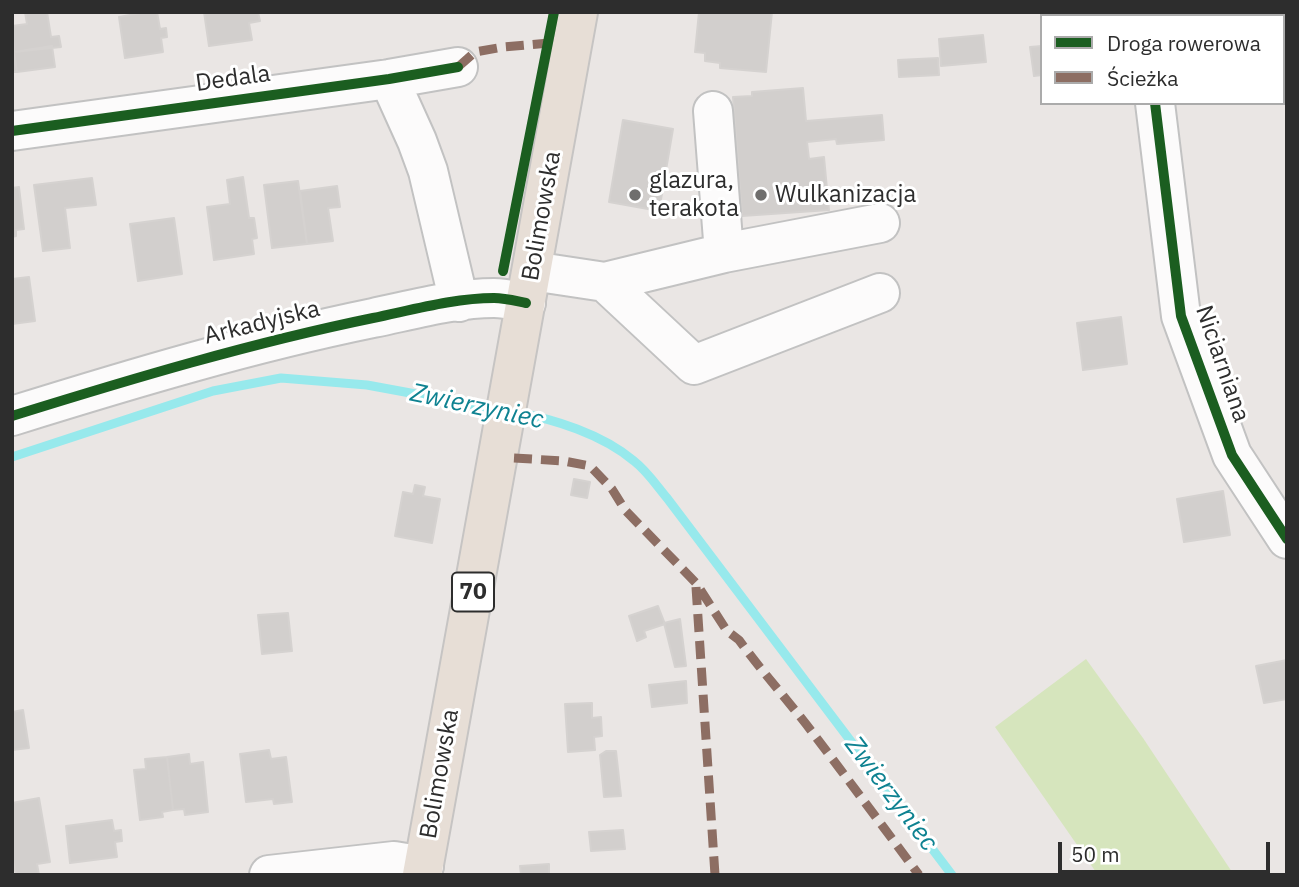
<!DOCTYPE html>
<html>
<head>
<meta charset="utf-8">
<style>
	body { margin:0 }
	#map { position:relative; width:1299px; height:887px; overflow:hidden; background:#eae6e4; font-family:"IBM Plex Sans",sans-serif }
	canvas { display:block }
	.frame { position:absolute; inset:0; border:14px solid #2d2d2d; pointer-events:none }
	.legend { position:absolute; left:1040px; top:14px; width:245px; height:91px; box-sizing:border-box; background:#fff; border:2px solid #ababab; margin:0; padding:9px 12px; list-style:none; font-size:21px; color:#2d2d2d }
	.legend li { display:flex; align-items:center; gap:14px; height:35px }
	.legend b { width:35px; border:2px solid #ababab }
	.scale { position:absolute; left:1058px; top:842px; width:212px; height:32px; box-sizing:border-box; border:4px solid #2d2d2d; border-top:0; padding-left:9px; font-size:21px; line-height:24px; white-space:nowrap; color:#2d2d2d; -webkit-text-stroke:5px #fff; paint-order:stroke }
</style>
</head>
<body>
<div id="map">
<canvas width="1299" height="887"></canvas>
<div class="frame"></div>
<ul class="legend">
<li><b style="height:9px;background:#1b5e20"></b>Droga rowerowa</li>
<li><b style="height:9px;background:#8d6e63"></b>Ścieżka</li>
</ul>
<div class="scale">50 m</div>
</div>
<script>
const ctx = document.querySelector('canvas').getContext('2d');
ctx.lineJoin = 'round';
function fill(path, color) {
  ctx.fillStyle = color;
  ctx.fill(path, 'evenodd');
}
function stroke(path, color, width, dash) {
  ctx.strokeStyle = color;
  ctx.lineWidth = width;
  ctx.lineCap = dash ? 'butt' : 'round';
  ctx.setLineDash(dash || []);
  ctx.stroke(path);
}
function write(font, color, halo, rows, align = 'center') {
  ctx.font = font + ' "IBM Plex Sans",sans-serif';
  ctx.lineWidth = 6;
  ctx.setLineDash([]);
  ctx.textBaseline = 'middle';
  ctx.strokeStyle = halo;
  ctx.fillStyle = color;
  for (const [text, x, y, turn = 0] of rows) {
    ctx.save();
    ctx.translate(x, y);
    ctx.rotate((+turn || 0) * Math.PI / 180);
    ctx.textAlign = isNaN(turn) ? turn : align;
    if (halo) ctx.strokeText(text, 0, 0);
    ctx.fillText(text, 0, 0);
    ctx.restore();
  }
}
const green = new Path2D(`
	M 1086,659 L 1143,738 L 1234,875 L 1098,875 L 995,727 Z`);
const stream = new Path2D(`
	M 514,412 C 554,419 602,434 634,461 C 647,471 657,486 667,498 L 952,875
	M 12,457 L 213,391 L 281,378 L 367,385 L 497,409`);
const building = new Path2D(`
	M 25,12 L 47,12 L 51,37 L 59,36 L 61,47 L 14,52 L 12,26 L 27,24 Z
	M 146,12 L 157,12 L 160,29 L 166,28 L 167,37 L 161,38 L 163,52 L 125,58 L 119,17 Z
	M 204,12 L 258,12 L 260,21 L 249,23 L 252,40 L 209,46 Z
	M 699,12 L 772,12 L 766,72 L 720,68 L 720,63 L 705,61 L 705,53 L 695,52 Z
	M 1223,12 L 1265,12 L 1265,15 L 1251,16 L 1232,16 L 1232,13 Z
	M 983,35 L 986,62 L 941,66 L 939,39 Z
	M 12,42 L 17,72 L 12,72 Z
	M 52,46 L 55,67 L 17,72 L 14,52 Z
	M 1042,46 L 1042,75 L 1034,76 L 1030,47 Z
	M 938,58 L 939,75 L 899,77 L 898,60 Z
	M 803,88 L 806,121 L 882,115 L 884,140 L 837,144 L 836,139 L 807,142 L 809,159 L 824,157 L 829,210 L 742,216 L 733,97 L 752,96 L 752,92 Z
	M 623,120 L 673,129 L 659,211 L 609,202 Z
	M 243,177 L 249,218 L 254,218 L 257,238 L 252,239 L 254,254 L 214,260 L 207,207 L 230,204 L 227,180 Z
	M 92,178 L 96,205 L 65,208 L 70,248 L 43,251 L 34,185 Z
	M 298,181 L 307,244 L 272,248 L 264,185 Z
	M 337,186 L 340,207 L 328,208 L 333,241 L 307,244 L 300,191 Z
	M 19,187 L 24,229 L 16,230 L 16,236 L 12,237 L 12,188 Z
	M 174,218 L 182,274 L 138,281 L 130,224 Z
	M 29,277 L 35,321 L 12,324 L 12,279 Z
	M 1121,317 L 1127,364 L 1083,370 L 1077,323 Z
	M 574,479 L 590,482 L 587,498 L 571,495 Z
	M 415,485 L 425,487 L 423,496 L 440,499 L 432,543 L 395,536 L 403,492 L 413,494 Z
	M 1223,491 L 1230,535 L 1184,542 L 1177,499 Z
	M 658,606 L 665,624 L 644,631 L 646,637 L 637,641 L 629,616 Z
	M 288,613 L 292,651 L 262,654 L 258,615 Z
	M 680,619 L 686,666 L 675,667 L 664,623 Z
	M 1287,660 L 1287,699 L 1264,703 L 1256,666 Z
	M 686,681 L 687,703 L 652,707 L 649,685 Z
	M 592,703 L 592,718 L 601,717 L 602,736 L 594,737 L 595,750 L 568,752 L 565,704 Z
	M 23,710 L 29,748 L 12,750 L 12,712 Z
	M 269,750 L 271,759 L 286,757 L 292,802 L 274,804 L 273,799 L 246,802 L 240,754 Z
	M 606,751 L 616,751 L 621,796 L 604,797 L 600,755 Z
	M 189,754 L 190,764 L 203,762 L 208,812 L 185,815 L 184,809 L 173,810 L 167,757 Z
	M 167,757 L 173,810 L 162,812 L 163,817 L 140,820 L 134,770 L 146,769 L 145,759 Z
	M 39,798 L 50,862 L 37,864 L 39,875 L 16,875 L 12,855 L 12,803 Z
	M 112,820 L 114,831 L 121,830 L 122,841 L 115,842 L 117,857 L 70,863 L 66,826 Z
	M 623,830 L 625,849 L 591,851 L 589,832 Z
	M 549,864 L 549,875 L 521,875 L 520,866 Z`);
const minor = new Path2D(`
	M 1146,12 L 1146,16
	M 389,79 L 417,141 L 428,171 L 459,302
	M 1155,103 L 1181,316 L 1232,455 L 1287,539
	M 713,111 L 724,253
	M 12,131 L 389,79 L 458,67
	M 532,271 L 605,282 L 724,253 L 880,223
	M 605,282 L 694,365 L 880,293
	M 12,416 C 131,379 251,343 373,318 C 412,310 455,298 494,298 C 505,298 516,301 526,303
	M 269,875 L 394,861 L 424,866`);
const major = new Path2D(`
	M 422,875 L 578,12`);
const quiet = new Path2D(`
	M 458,67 L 475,52 L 503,47 L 549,43
	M 514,458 L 564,461 L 590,466 L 612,489 L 625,510 L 696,583 L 727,631 L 739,640 C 760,669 784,696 806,724 C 844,774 881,824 919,875
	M 696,587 L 715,875`);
const cycleway = new Path2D(`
	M 1155,103 L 1181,316 L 1232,455 L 1287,539
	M 12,131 L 389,79 L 458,67
	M 503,271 L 554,12
	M 12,416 C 131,379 251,343 373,318 C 412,310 455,298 494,298 C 505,298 516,301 526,303`);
const markers = [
	[635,195,7,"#6f6e6d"],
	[761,195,7,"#6f6e6d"]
];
const shields = [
	[473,592,42]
];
const shieldNames = [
	["70",473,592]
];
const streetNames = [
	["Dedala",233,79,-8],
	["Bolimowska",542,216,-80],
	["Arkadyjska",262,323,-14],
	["Niciarniana",1222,364,71],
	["Bolimowska",440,774,-80]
];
const poiNames = [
	["glazura,",649,181],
	["terakota",649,209],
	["Wulkanizacja",775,195]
];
const waterNames = [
	["Zwierzyniec",477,407,12],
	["Zwierzyniec",891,794,53]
];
fill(green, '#d6e5bd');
stroke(stream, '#97e9ec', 9);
fill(building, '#d2cfcd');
stroke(building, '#d5d2d0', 2);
stroke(minor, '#c2c2c2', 42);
stroke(major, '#c6c4c3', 42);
stroke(minor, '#fcfbfb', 38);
stroke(major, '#e7ded6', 38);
stroke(quiet, '#8d6e63', 9, [18, 9]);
stroke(cycleway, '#1b5e20', 10);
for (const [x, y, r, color] of markers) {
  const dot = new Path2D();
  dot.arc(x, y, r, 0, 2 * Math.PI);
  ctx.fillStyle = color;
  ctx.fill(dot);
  stroke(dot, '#fff', 2.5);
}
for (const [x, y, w] of shields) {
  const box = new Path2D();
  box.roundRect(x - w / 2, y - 19.5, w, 39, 5);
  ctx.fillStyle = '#fff';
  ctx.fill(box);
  stroke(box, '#2d2d2d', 2);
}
write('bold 23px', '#2d2d2d', null, shieldNames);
write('24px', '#2d2d2d', '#fff', streetNames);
write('24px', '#2d2d2d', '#fff', poiNames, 'left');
write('italic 26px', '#0e8291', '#fff', waterNames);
</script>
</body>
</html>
